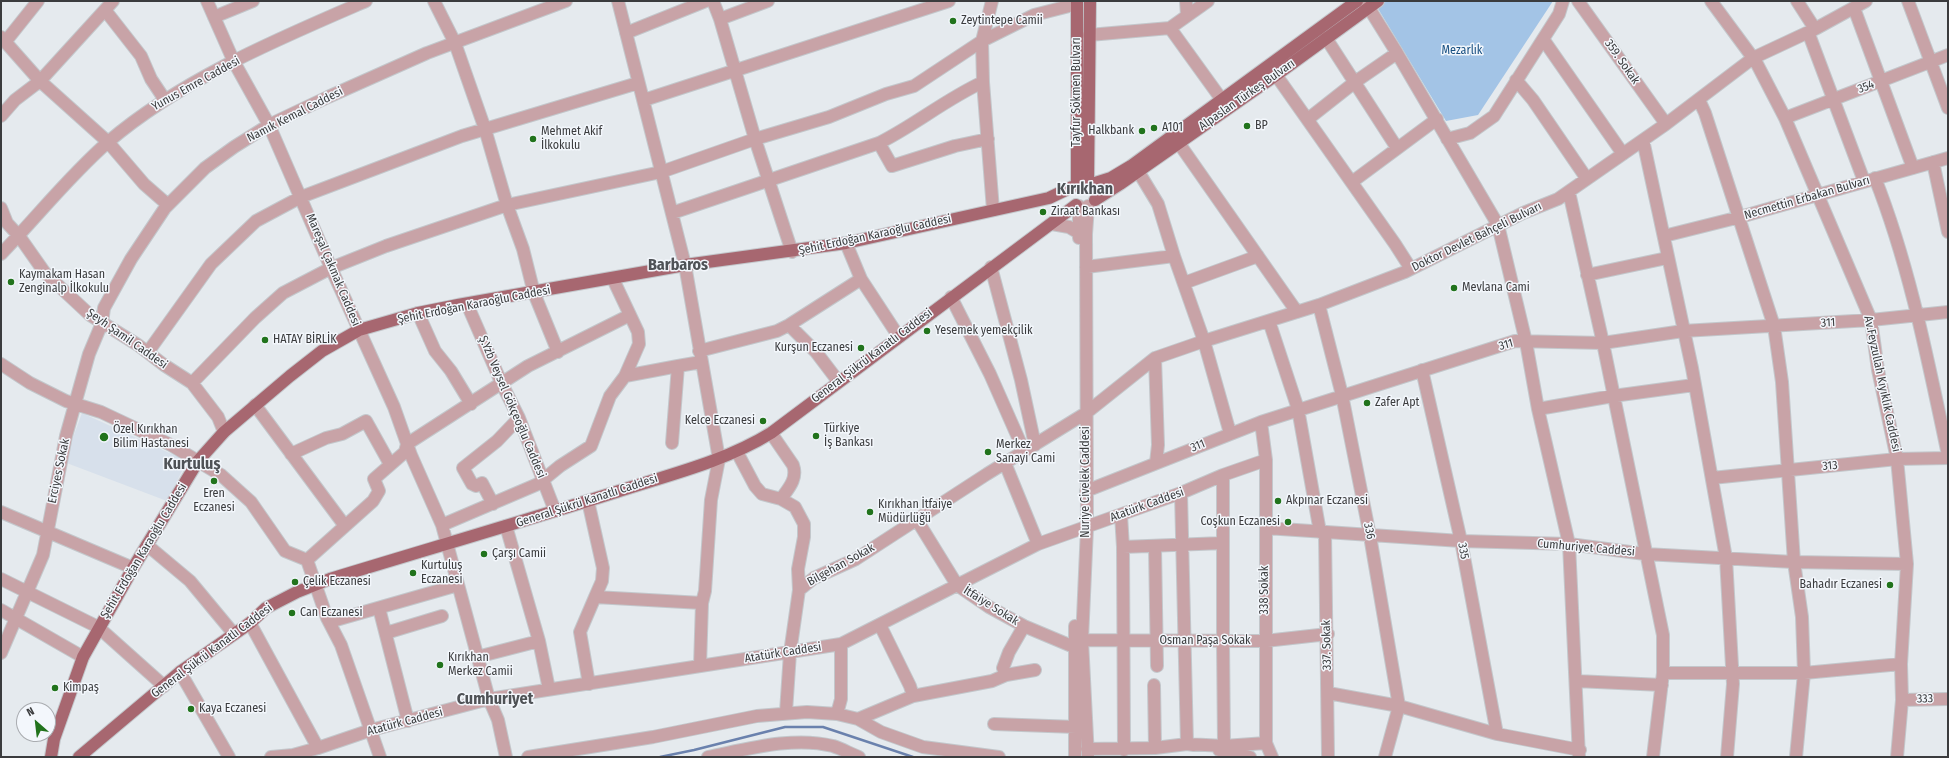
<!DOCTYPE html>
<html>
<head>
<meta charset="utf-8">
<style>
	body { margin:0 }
	#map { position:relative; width:1949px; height:758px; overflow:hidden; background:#e5eaee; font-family:"Fira Sans Condensed",sans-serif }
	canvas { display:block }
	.frame { position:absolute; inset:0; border:2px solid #3b3c3e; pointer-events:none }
	.north { position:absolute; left:16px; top:702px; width:40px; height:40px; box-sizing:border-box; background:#f3f7fc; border:1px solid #a9acb0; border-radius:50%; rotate:332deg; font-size:11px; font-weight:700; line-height:16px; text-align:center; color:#3b3c3e }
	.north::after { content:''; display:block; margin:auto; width:14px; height:18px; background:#21731c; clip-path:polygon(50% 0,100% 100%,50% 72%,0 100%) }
</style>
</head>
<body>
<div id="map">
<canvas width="1949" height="758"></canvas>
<div class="frame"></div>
<div class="north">N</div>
</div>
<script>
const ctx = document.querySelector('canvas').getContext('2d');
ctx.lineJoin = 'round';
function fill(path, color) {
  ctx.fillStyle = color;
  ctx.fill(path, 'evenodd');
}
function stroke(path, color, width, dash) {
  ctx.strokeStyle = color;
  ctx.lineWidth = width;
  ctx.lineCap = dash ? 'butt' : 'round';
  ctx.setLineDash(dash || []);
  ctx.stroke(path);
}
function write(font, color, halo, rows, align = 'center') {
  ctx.font = font + ' "Fira Sans Condensed",sans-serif';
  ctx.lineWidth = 3;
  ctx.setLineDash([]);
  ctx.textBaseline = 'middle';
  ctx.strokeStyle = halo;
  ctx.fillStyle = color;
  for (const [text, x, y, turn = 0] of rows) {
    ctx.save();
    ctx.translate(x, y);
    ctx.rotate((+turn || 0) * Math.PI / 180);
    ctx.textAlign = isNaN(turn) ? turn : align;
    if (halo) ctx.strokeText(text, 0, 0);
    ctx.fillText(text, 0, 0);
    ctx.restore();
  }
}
const built = new Path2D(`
	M 82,413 L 187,461 L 167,501 L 64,462 Z`);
const green = new Path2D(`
	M 1386,1 L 1553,1 L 1478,115 L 1446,121 L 1377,7 Z`);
const stream = new Path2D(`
	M 660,757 L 694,750 L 785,727 L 823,727 L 913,757`);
const minor = new Path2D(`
	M 207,1 L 234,62 L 269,125 L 331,268 L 394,407 L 411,455 L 442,525 L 489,699 L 498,720 L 506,757
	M 434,1 L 455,43 L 485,129 L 507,205 L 523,249 L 534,293 L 558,352
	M 618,1 L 685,265 L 719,459 L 711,500 L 705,591 L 702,603 L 700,666
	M 713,1 L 720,19 L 755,139 L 792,252
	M 992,1 L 982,41 L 983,82 L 993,210
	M 1186,1 L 1187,15
	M 1362,1 L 1369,8 L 1397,53 L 1498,225 L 1526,342 L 1538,409 L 1569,544 L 1579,757
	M 1578,1 L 1666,124
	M 1711,1 L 1756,62 L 1785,118 L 1871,320 L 1878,370 L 1897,459 L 1907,564 L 1901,664 L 1902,700 L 1897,757
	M 1797,1 L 1815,29
	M 1908,1 L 1948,108
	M 1854,8 L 1913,168
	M 105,10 L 141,56 L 151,79 L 165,100
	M 214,17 L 253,1
	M 720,19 L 768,1
	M 1170,28 L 1208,1
	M 626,33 L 706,1
	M 1089,35 L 1170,28 L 1222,100
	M 1,37 L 40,81 L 108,142 L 144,184 L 168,205
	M 1810,37 L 1864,181
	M 1326,38 L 1397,148
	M 1543,39 L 1623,154
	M 6,41 L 38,1
	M 1276,75 L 1395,244 L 1411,269
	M 1516,80 L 1533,100 L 1587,179
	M 644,100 L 949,1
	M 1699,100 L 1705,113 L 1774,326 L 1782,382 L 1794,562 L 1802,617 L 1804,673 L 1796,757
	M 1,116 L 15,100 L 40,81 L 113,1
	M 1785,118 L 1948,55
	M 1308,119 L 1355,82 L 1397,53
	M 1447,139 L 1470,133 L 1494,116 L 1559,14 L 1563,1
	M 1643,140 L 1692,368 L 1726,558 L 1733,684 L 1727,757
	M 1178,142 L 1297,312
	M 879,143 L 892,166 L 955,146 L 988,139
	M 1933,162 L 1948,232
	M 1138,171 L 1158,204 L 1174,256 L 1204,341 L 1230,433
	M 1875,178 C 1910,267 1928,361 1948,455
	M 1352,182 L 1437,119
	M 1569,192 L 1603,343 L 1663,635 L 1663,673 L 1653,757
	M 1079,206 L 1079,238
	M 1,208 L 7,223 L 19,236 L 45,273 L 90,315 L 138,345 L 164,365 L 192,383 L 218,417 L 224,432
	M 672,213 L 879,143 C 915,125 946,99 983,82
	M 1052,224 L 1069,227 L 1079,233
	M 1664,236 L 1740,217 L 1948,158
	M 846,243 L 861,279 L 899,337
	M 1,254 C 37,217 69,176 108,142 C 182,79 278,39 366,1
	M 991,267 L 1021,380 L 1035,445
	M 1086,267 L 1174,256
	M 1587,275 L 1667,258
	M 1184,283 L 1258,256
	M 951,297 L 990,374 L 1024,451
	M 467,304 L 501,382 L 519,418 L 555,511
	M 1319,305 L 1342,395 L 1370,536 L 1399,706 L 1385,757
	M 418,313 L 435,351 L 451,371 L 471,404
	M 1269,321 L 1298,409 L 1320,532
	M 789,325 L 816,352 L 838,381
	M 699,351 L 777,331 L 789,325 L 861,279
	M 148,352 L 211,264 L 256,221 L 301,197 L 462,136 L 638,83
	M 1155,358 L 1158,445 L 1156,463
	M 1,364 L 30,383 L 66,401 L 101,412 L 171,445 L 221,475 L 251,502 L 285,551 L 307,560 L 327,618 L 341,645 L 380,757
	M 678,366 L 701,362
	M 1422,370 L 1461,541 L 1497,734
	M 625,376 L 678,366 L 672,443
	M 192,383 L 255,318 L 283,293 L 331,268 L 386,246 L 507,205 L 661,172 L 755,139 L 829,117 L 886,94 L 914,86 L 982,41 L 1034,15 L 1077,4
	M 255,405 L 345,526
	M 1538,409 L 1613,396 L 1694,385
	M 1261,422 L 1266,460 L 1266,743 L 1272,757
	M 771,433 L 793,465 C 798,479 788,489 781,499
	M 737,452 L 755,486 L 762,494 L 781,499 L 795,507 L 804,524 L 804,537 L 798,569 L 799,590 L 790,653 L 786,712
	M 291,454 L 326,438 L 342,434 L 366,421 L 390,464
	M 1005,463 L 1038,544
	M 1223,475 L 1223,641 L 1224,746
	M 1712,478 L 1897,459 L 1948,458
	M 1086,491 L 1261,422 L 1515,341 L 1603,343 L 1683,331 L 1871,320 L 1948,312
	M 1181,493 L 1187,744 L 1224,746 L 1266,743
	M 588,501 L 603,568 L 602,581 L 595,597
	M 493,504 L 482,483 L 476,486 L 472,484 L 463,468 L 497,441 L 519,418
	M 1,512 L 133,568
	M 1121,515 L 1123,547 L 1124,750
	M 917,520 L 957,585 L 989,607 L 1024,626 L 1074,647 L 1082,640 L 1265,641 L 1328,634
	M 442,525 L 538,484 L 560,466 L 591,446 L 610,396 L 625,376 L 639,344 L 638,332 L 630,315
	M 506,526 L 539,641 L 549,689
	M 1266,528 L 1461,541 L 1569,544 L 1645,554 L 1794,562 L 1907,564
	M 1325,532 L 1328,757
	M 147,545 L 190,581 L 234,634
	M 1123,547 L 1223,543
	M 1155,547 L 1157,666
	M 307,560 L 373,501 L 379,491 L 374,479 L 405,452 L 407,444 L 528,366 L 630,315 L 613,279
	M 1,579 L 98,627 L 164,686
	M 799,590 L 814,578 L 856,559 L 987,474 L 1086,413 L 1155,358 L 1204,341 L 1319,305 L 1405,272 L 1523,213 L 1558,199 L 1666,124 L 1753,58 L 1815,29 L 1866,1
	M 379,608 L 408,721
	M 1,610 L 83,657
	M 329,622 L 458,585
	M 250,623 L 318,748
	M 880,625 L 910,686 L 913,696
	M 1075,626 L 1075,757
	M 386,633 L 442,616
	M 1,653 L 43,555 L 66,436 L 89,354 L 102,323 L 104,308 L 131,259 L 165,208 L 205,168 L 234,147 L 269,125 L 328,97 L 427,53 L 566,1
	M 477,657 L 539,641
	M 180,672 L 229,757
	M 1663,673 L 1804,673 L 1901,664
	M 1006,675 L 1003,668 L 1009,652 L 1024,626
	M 1576,681 L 1662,685
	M 589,684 L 580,632 L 595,597 L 702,603
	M 1154,685 L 1155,748
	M 1328,693 L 1399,706 L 1497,734 L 1580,750
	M 1902,700 L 1948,699
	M 837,714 L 841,699 L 841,644
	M 858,719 L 913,696 L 992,681 L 1006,675 L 1035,670
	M 994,724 L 1076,727
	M 1087,749 L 1155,748 L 1187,744 L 1194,745
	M 1219,750 L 1250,757
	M 271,757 L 293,755 L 318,748 L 371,730 L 489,699 L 841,644 L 1038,544 L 1181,493 L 1223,475 L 1266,460
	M 528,757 L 653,737 L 757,716 L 807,712 L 837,714 L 858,719 L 881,732 L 923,747 L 999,757
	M 708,757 C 748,749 793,736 833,746 C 842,749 851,754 859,757
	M 1088,757 L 1082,640 L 1087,528 L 1086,234 L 1088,206`);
const major = new Path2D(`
	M 1077,182 L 1077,1
	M 1088,182 L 1090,1
	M 1092,184 L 1111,178 L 1131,166 L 1357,1
	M 1095,200 L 1120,184 L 1276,75 L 1378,1
	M 51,757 L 54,739 L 83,657 L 133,568 L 198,461 L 224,432 L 290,376 L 322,351 L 359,330 L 418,313 L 458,305 L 685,265 L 846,243 L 1049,198 L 1072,187
	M 79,757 L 180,672 L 250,623 L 266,608 L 297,592 L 330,579 C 425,550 521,522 616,492 C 668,475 724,462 771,433 L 1076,205`);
const markers = [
	[953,21,4,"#21731c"],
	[1247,126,4,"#21731c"],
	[1154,128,4,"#21731c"],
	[1142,131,4,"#21731c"],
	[533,139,4,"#21731c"],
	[1043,212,4,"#21731c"],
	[11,282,4,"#21731c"],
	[1454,288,4,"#21731c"],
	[927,331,4,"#21731c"],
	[265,340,4,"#21731c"],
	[861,348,4,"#21731c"],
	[1367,403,4,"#21731c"],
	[763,421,4,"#21731c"],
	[816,436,4,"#21731c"],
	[104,437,5,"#21731c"],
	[988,452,4,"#21731c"],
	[214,481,4,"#21731c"],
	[1278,501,4,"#21731c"],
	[870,512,4,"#21731c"],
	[1288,522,4,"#21731c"],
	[484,554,4,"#21731c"],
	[413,573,4,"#21731c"],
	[295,582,4,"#21731c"],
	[1890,585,4,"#21731c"],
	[292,613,4,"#21731c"],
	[440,665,4,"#21731c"],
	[55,688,4,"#21731c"],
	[191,709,4,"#21731c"]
];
const poiNames = [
	["Zeytintepe Camii",961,21],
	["BP",1255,126],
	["A101",1162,128],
	["Halkbank",1134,131,"right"],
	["Mehmet Akif",541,132],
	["İlkokulu",541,146],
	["Ziraat Bankası",1051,212],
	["Kaymakam Hasan",19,275],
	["Zenginalp İlkokulu",19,289],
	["Mevlana Cami",1462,288],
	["Yesemek yemekçilik",935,331],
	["HATAY BİRLİK",273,340],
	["Kurşun Eczanesi",853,348,"right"],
	["Zafer Apt",1375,403],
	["Kelce Eczanesi",755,421,"right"],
	["Türkiye",824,429],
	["İş Bankası",824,443],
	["Özel Kırıkhan",113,430],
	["Bilim Hastanesi",113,444],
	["Merkez",996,445],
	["Sanayi Cami",996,459],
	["Eren",214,494,"center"],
	["Eczanesi",214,508,"center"],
	["Akpınar Eczanesi",1286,501],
	["Kırıkhan İtfaiye",878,505],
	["Müdürlüğü",878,519],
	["Coşkun Eczanesi",1280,522,"right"],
	["Çarşı Camii",492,554],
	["Kurtuluş",421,566],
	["Eczanesi",421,580],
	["Çelik Eczanesi",303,582],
	["Bahadır Eczanesi",1882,585,"right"],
	["Can Eczanesi",300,613],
	["Kırıkhan",448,658],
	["Merkez Camii",448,672],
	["Kimpaş",63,688],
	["Kaya Eczanesi",199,709]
];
const parkNames = [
	["Mezarlık",1462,51]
];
const streetNames = [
	["359. Sokak",1622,62,55],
	["Yunus Emre Caddesi",196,84,-29],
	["354",1866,87,-21],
	["Tayfur Sökmen Bulvarı",1077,92,-90],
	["Alpaslan Türkeş Bulvarı",1247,95,-35],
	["Namık Kemal Caddesi",295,115,-27],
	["Necmettin Erbakan Bulvarı",1807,198,-16],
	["Şehit Erdoğan Karaoğlu Caddesi",875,235,-12],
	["Doktor Devlet Bahçeli Bulvarı",1477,237,-26],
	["Mareşal Çakmak Caddesi",333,270,67],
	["Şehit Erdoğan Karaoğlu Caddesi",474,305,-11],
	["311",1828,323,-3],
	["Şeyh Şamil Caddesi",127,339,35],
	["311",1506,345,-15],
	["General Şükrü Kanatlı Caddesi",872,356,-37],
	["Av.Feyzullah Kıyıklık Caddesi",1882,384,78],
	["Ş.Yzb Veysel Gökçeoğlu Caddesi",512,407,67],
	["311",1198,446,-22],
	["313",1830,466,-5],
	["Erciyes Sokak",59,471,-78],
	["Nuriye Civelek Caddesi",1086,482,-90],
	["General Şükrü Kanatlı Caddesi",587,501,-18],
	["Atatürk Caddesi",1147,505,-20],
	["336",1369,531,79],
	["Cumhuriyet Caddesi",1586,548,5],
	["Şehit Erdoğan Karaoğlu Caddesi",144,551,-59],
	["335",1463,551,79],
	["Bilgehan Sokak",841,565,-29],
	["338 Sokak",1265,590,-90],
	["İtfaiye Sokak",991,606,32],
	["Osman Paşa Sokak",1205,641],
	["337. Sokak",1327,645,-91],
	["General Şükrü Kanatlı Caddesi",212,651,-37],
	["Atatürk Caddesi",783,653,-9],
	["333",1925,699,-1],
	["Atatürk Caddesi",405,722,-15]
];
const districtNames = [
	["Kırıkhan",1085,190],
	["Barbaros",678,266],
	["Kurtuluş",192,465],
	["Cumhuriyet",495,700]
];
fill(built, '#d7e0eb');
fill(green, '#a3c4e6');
stroke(stream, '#6a81ad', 2.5);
stroke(minor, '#c3c7cb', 14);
stroke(major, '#c3c7cb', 14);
stroke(minor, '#c8a3a7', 12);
stroke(major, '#a76770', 12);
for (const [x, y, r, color] of markers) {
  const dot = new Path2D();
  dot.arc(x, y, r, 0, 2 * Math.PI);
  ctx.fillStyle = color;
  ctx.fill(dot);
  stroke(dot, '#f3f7fc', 1.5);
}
write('12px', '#3b3c3e', '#f3f7fc', poiNames, 'left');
write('12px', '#185082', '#f3f7fc', parkNames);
write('12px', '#3b3c3e', '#f3f7fc', streetNames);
write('bold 16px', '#4f5256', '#f3f7fc', districtNames);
</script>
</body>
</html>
